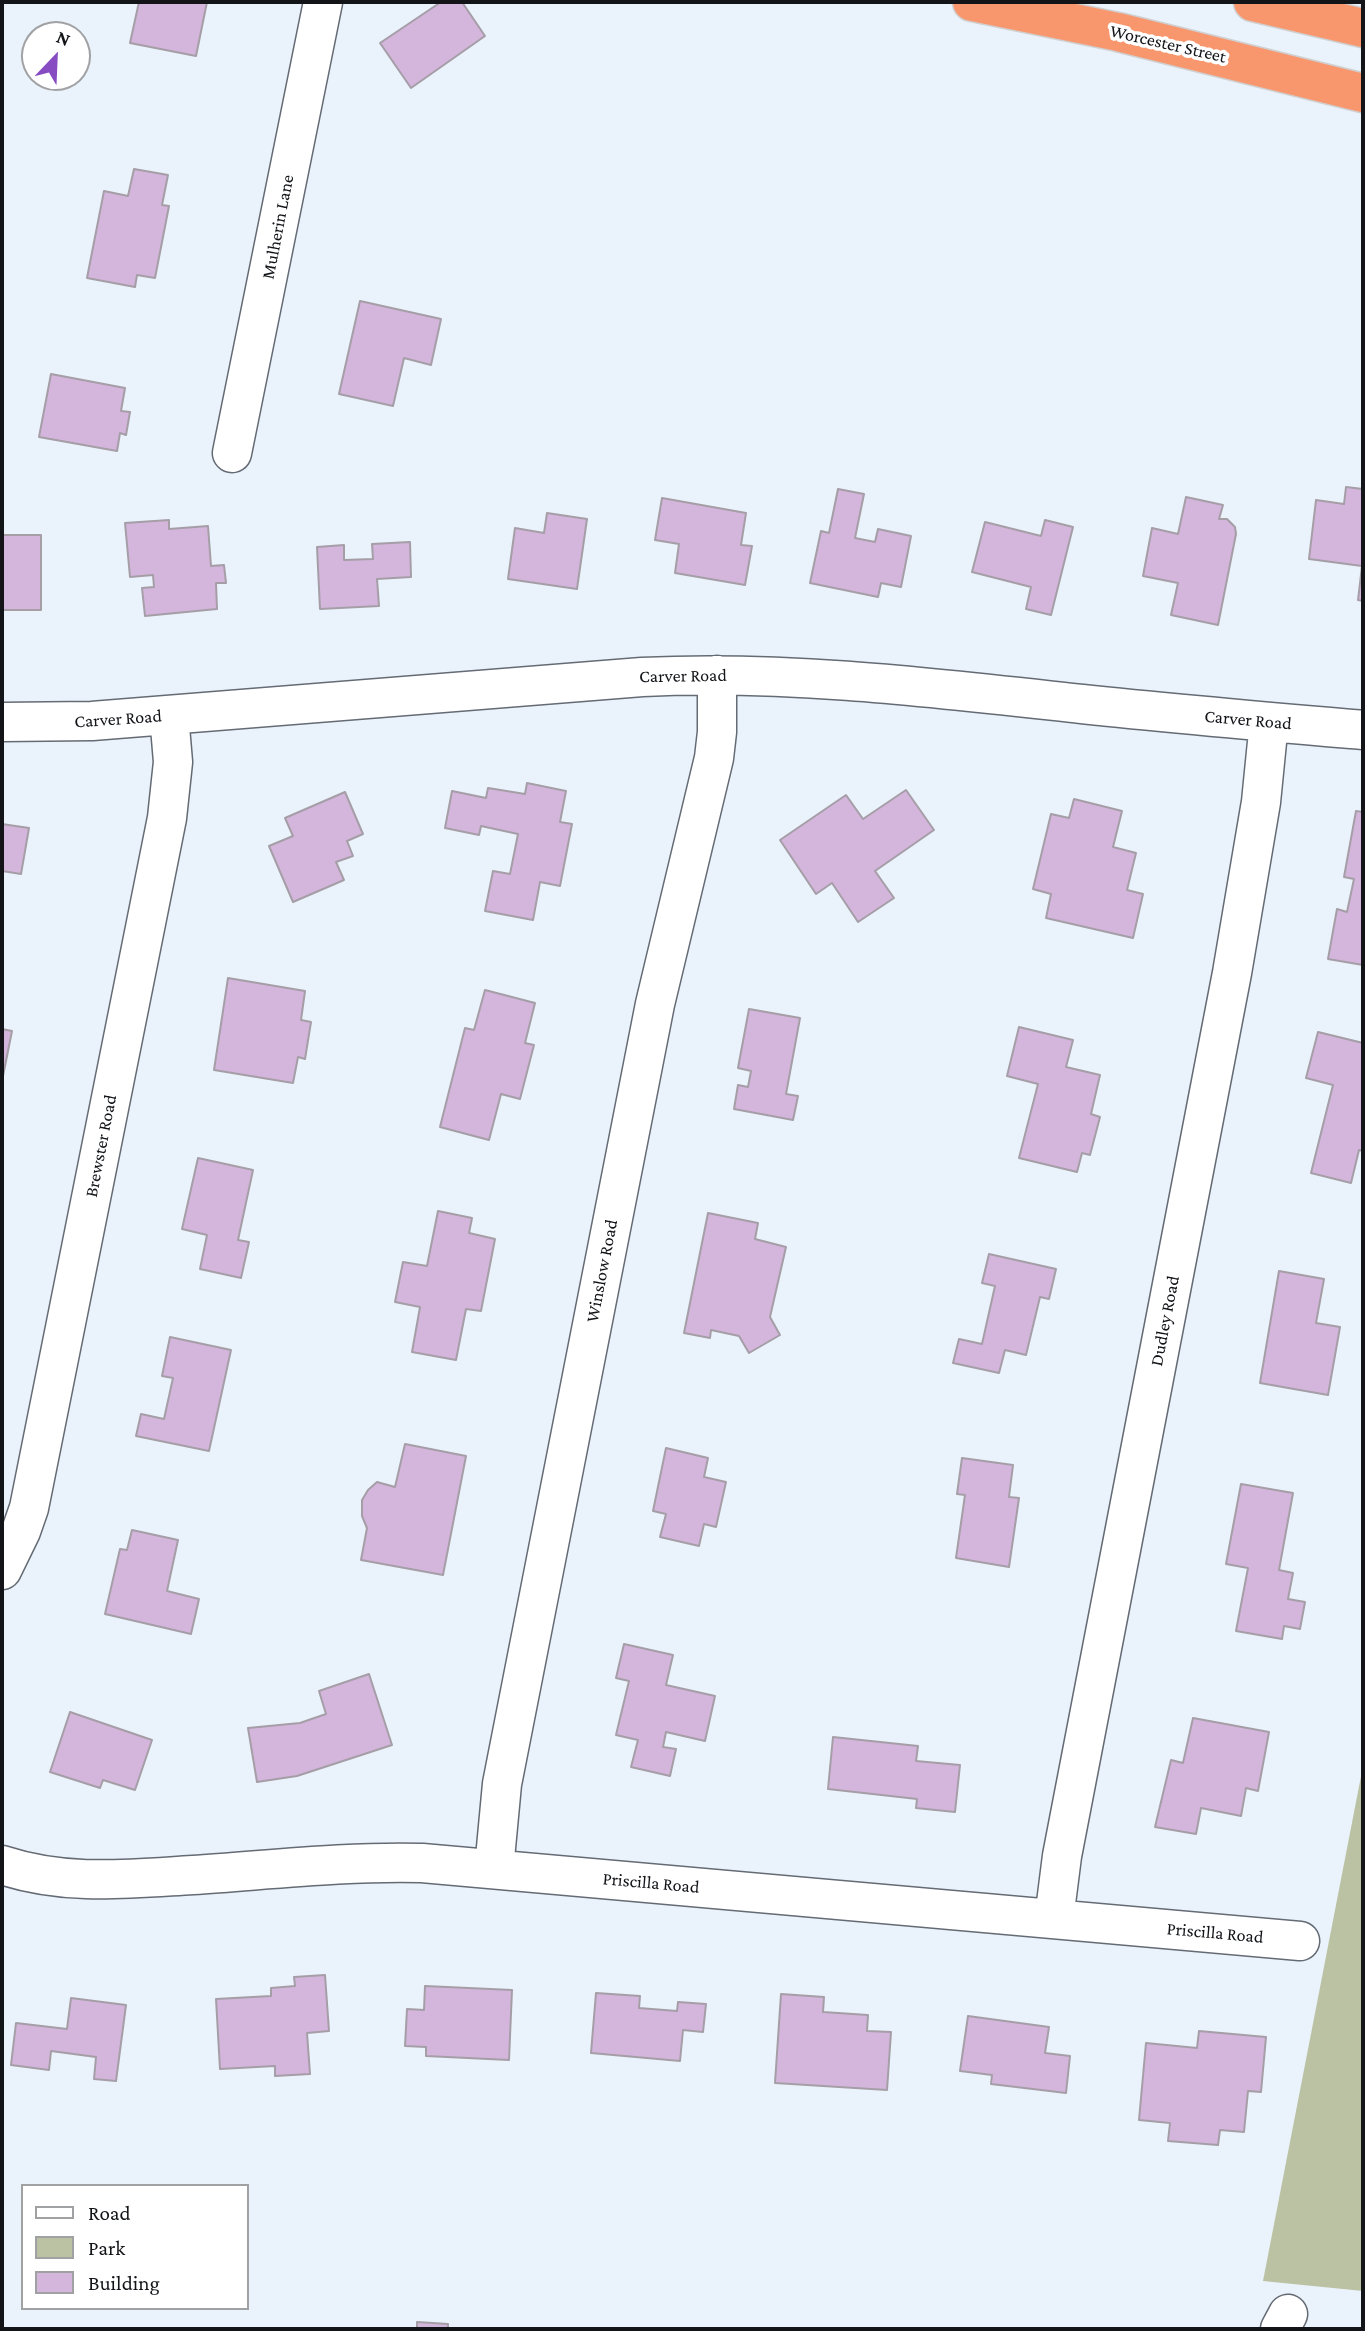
<!DOCTYPE html>
<html>
<head>
<meta charset="utf-8">
<style>
	body { margin:0 }
	#map { position:relative; width:1365px; height:2331px; overflow:hidden; background:#eaf2fb; font-family:"Crimson Pro",serif }
	canvas { display:block }
	.frame { position:absolute; inset:0; border:4px solid #121418; pointer-events:none }
	.legend { position:absolute; left:21px; top:2184px; width:228px; height:126px; box-sizing:border-box; background:#fff; border:2px solid #a0a1a3; margin:0; padding:9px 12px; list-style:none; font-size:21px; color:#121418 }
	.legend li { display:flex; align-items:center; gap:14px; height:35px }
	.legend b { width:35px; border:2px solid #a0a1a3 }
	.north { position:absolute; left:21px; top:21px; width:70px; height:70px; box-sizing:border-box; background:#fff; border:2px solid #a0a1a3; border-radius:50%; rotate:23deg; font-size:19px; font-weight:700; line-height:28px; text-align:center; color:#121418 }
	.north::after { content:''; display:block; margin:auto; width:24px; height:32px; background:#884cc2; clip-path:polygon(50% 0,100% 100%,50% 72%,0 100%) }
</style>
</head>
<body>
<div id="map">
<canvas width="1365" height="2331"></canvas>
<div class="frame"></div>
<ul class="legend">
<li><b style="height:9px;background:#fff"></b>Road</li>
<li><b style="height:19px;background:#bac2a3"></b>Park</li>
<li><b style="height:19px;background:#d4b6dc"></b>Building</li>
</ul>
<div class="north">N</div>
</div>
<script>
const ctx = document.querySelector('canvas').getContext('2d');
ctx.lineJoin = 'round';
function fill(path, color) {
  ctx.fillStyle = color;
  ctx.fill(path, 'evenodd');
}
function stroke(path, color, width, dash) {
  ctx.strokeStyle = color;
  ctx.lineWidth = width;
  ctx.lineCap = dash ? 'butt' : 'round';
  ctx.setLineDash(dash || []);
  ctx.stroke(path);
}
function write(font, color, halo, rows, align = 'center') {
  ctx.font = font + ' "Crimson Pro",serif';
  ctx.lineWidth = 7;
  ctx.setLineDash([]);
  ctx.textBaseline = 'middle';
  ctx.strokeStyle = halo;
  ctx.fillStyle = color;
  for (const [text, x, y, turn = 0] of rows) {
    ctx.save();
    ctx.translate(x, y);
    ctx.rotate((+turn || 0) * Math.PI / 180);
    ctx.textAlign = isNaN(turn) ? turn : align;
    if (halo) ctx.strokeText(text, 0, 0);
    ctx.fillText(text, 0, 0);
    ctx.restore();
  }
}
const green = new Path2D(`
	M 1363,1766 L 1363,2291 L 1263,2281 Z`);
const building = new Path2D(`
	M 139,2 L 207,2 L 196,56 L 130,43 Z
	M 441,2 L 462,2 L 485,36 L 411,88 L 380,43 Z
	M 134,169 L 168,175 L 162,205 L 169,206 L 155,278 L 137,275 L 135,287 L 87,278 L 104,191 L 128,196 Z
	M 360,301 L 441,319 L 431,365 L 404,358 L 393,406 L 339,394 Z
	M 51,374 L 125,388 L 121,411 L 130,412 L 126,435 L 120,433 L 117,451 L 39,437 Z
	M 1346,487 L 1363,489 L 1363,601 L 1358,600 L 1362,566 L 1309,559 L 1316,500 L 1344,504 Z
	M 838,489 L 864,494 L 855,538 L 875,542 L 878,529 L 911,536 L 901,587 L 881,583 L 878,597 L 810,583 L 821,531 L 829,533 Z
	M 1186,497 L 1223,505 L 1219,519 L 1227,519 L 1235,527 L 1236,534 L 1218,625 L 1171,615 L 1178,583 L 1143,576 L 1152,528 L 1178,534 Z
	M 662,498 L 746,513 L 741,545 L 752,546 L 745,585 L 675,573 L 679,544 L 655,540 Z
	M 547,513 L 587,519 L 577,589 L 508,579 L 515,528 L 544,533 Z
	M 169,520 L 169,529 L 208,526 L 211,566 L 224,565 L 226,583 L 216,583 L 217,609 L 145,616 L 142,588 L 154,587 L 153,575 L 130,577 L 125,523 Z
	M 1045,520 L 1073,527 L 1051,615 L 1026,609 L 1031,587 L 972,572 L 985,522 L 1041,536 Z
	M 2,535 L 41,535 L 41,610 L 2,610 Z
	M 410,542 L 411,577 L 377,579 L 379,606 L 320,609 L 317,547 L 344,545 L 344,560 L 373,559 L 372,544 Z
	M 527,783 L 566,791 L 560,822 L 572,824 L 560,886 L 540,882 L 533,920 L 485,911 L 493,871 L 510,874 L 518,834 L 481,826 L 479,835 L 445,828 L 452,791 L 486,798 L 488,788 L 525,794 Z
	M 906,790 L 934,830 L 875,871 L 894,898 L 858,922 L 832,883 L 816,894 L 780,840 L 846,795 L 863,819 Z
	M 345,792 L 363,834 L 347,841 L 353,856 L 336,862 L 344,880 L 293,902 L 269,846 L 293,836 L 285,818 Z
	M 1074,799 L 1122,811 L 1113,847 L 1136,853 L 1127,890 L 1143,894 L 1133,938 L 1046,918 L 1051,894 L 1033,889 L 1051,814 L 1069,818 Z
	M 1356,811 L 1363,812 L 1363,965 L 1328,959 L 1337,909 L 1347,912 L 1354,879 L 1344,877 Z
	M 2,824 L 29,828 L 21,874 L 2,871 Z
	M 228,978 L 305,991 L 301,1020 L 311,1022 L 305,1059 L 298,1057 L 293,1083 L 214,1070 Z
	M 485,990 L 535,1003 L 525,1043 L 534,1045 L 520,1099 L 501,1094 L 489,1140 L 440,1127 L 465,1028 L 474,1030 Z
	M 749,1009 L 800,1018 L 786,1094 L 798,1096 L 793,1120 L 734,1109 L 738,1085 L 748,1087 L 751,1071 L 738,1068 Z
	M 1019,1027 L 1073,1040 L 1066,1067 L 1100,1075 L 1091,1114 L 1100,1117 L 1090,1155 L 1082,1153 L 1077,1172 L 1019,1158 L 1038,1084 L 1007,1076 Z
	M 2,1029 L 12,1031 L 2,1081 Z
	M 1318,1032 L 1363,1043 L 1363,1151 L 1359,1150 L 1351,1183 L 1311,1173 L 1333,1085 L 1306,1078 Z
	M 198,1158 L 253,1170 L 238,1240 L 249,1242 L 241,1278 L 200,1269 L 207,1235 L 182,1229 Z
	M 438,1211 L 472,1218 L 469,1233 L 495,1239 L 481,1311 L 466,1309 L 456,1360 L 412,1352 L 420,1307 L 395,1302 L 403,1262 L 427,1266 Z
	M 708,1213 L 758,1223 L 755,1239 L 786,1247 L 770,1317 L 780,1335 L 749,1353 L 739,1336 L 711,1330 L 710,1338 L 684,1333 Z
	M 989,1254 L 1056,1269 L 1049,1299 L 1040,1297 L 1026,1355 L 1005,1350 L 999,1373 L 953,1363 L 959,1339 L 982,1344 L 995,1286 L 982,1283 Z
	M 1279,1271 L 1324,1279 L 1316,1323 L 1340,1327 L 1328,1395 L 1260,1383 Z
	M 170,1337 L 231,1350 L 209,1451 L 136,1436 L 141,1414 L 164,1419 L 173,1378 L 162,1376 Z
	M 405,1444 L 466,1456 L 443,1575 L 361,1560 L 367,1528 L 362,1516 L 362,1500 L 368,1490 L 377,1482 L 395,1487 Z
	M 666,1448 L 708,1458 L 704,1477 L 726,1482 L 716,1527 L 704,1524 L 699,1546 L 660,1537 L 666,1514 L 653,1511 Z
	M 962,1458 L 1013,1465 L 1009,1497 L 1019,1498 L 1009,1567 L 956,1558 L 965,1495 L 957,1494 Z
	M 1241,1484 L 1293,1493 L 1279,1570 L 1293,1573 L 1288,1599 L 1305,1602 L 1300,1629 L 1284,1626 L 1282,1639 L 1236,1631 L 1248,1568 L 1226,1564 Z
	M 132,1530 L 178,1540 L 167,1591 L 199,1599 L 191,1634 L 105,1614 L 120,1549 L 127,1550 Z
	M 624,1644 L 673,1655 L 666,1685 L 715,1696 L 705,1741 L 666,1732 L 663,1747 L 676,1749 L 670,1776 L 631,1767 L 638,1740 L 616,1735 L 629,1681 L 616,1678 Z
	M 369,1674 L 392,1745 L 297,1776 L 257,1782 L 248,1728 L 300,1723 L 326,1714 L 319,1691 Z
	M 70,1712 L 152,1740 L 135,1790 L 103,1780 L 100,1788 L 50,1772 Z
	M 1193,1718 L 1269,1732 L 1258,1791 L 1246,1788 L 1241,1816 L 1201,1808 L 1196,1834 L 1155,1827 L 1171,1760 L 1183,1763 Z
	M 833,1737 L 918,1746 L 916,1761 L 960,1765 L 955,1812 L 916,1808 L 917,1799 L 828,1789 Z
	M 325,1975 L 329,2031 L 307,2033 L 310,2074 L 275,2076 L 275,2066 L 220,2069 L 216,1999 L 271,1996 L 271,1988 L 295,1986 L 294,1977 Z
	M 425,1986 L 512,1990 L 509,2060 L 426,2056 L 426,2047 L 405,2046 L 407,2009 L 424,2010 Z
	M 596,1993 L 640,1996 L 639,2008 L 677,2011 L 678,2002 L 706,2004 L 703,2032 L 683,2030 L 680,2061 L 591,2053 Z
	M 781,1994 L 824,1997 L 823,2012 L 868,2015 L 867,2031 L 891,2032 L 887,2090 L 775,2083 Z
	M 71,1998 L 126,2005 L 116,2081 L 94,2079 L 96,2057 L 51,2051 L 49,2070 L 11,2065 L 16,2023 L 67,2029 Z
	M 968,2016 L 1049,2027 L 1045,2053 L 1070,2056 L 1066,2093 L 991,2084 L 992,2075 L 960,2071 Z
	M 1199,2031 L 1266,2037 L 1261,2092 L 1248,2091 L 1244,2132 L 1220,2130 L 1218,2145 L 1168,2141 L 1170,2123 L 1139,2120 L 1146,2043 L 1197,2048 Z
	M 417,2322 L 448,2324 L 448,2329 L 417,2329 Z`);
const minor = new Path2D(`
	M 232,453 L 323,2
	M 2,722 L 92,721 L 642,677 C 789,670 936,688 1082,704 C 1176,714 1270,722 1363,730
	M 2,1570 L 21,1531 L 29,1508 L 167,818 L 173,762 L 169,715
	M 2,1865 C 66,1886 126,1879 193,1875 C 269,1870 346,1861 422,1863 L 1300,1941
	M 494,1869 L 502,1784 L 655,1004 L 714,758 L 717,732 L 717,675
	M 1054,1919 L 1062,1856 L 1232,973 L 1261,802 L 1269,722
	M 1280,2329 L 1288,2314`);
const highway = new Path2D(`
	M 972,2 L 1118,32 L 1363,93
	M 1253,2 L 1363,28`);
const streetNames = [
	["Worcester Street",1168,44,13],
	["Mulherin Lane",278,227,-79],
	["Carver Road",683,676,-1],
	["Carver Road",118,719,-4],
	["Carver Road",1248,720,5],
	["Brewster Road",101,1146,-79],
	["Winslow Road",602,1271,-79],
	["Dudley Road",1165,1321,-79],
	["Priscilla Road",651,1883,5],
	["Priscilla Road",1215,1933,5]
];
fill(green, '#bac2a3');
fill(building, '#d4b6dc');
stroke(building, '#a59ea7', 2);
stroke(minor, '#656b74', 41);
stroke(highway, '#d0d0d1', 41);
stroke(minor, '#fff', 38);
stroke(highway, '#f8976d', 38);
write('18px', '#121418', '#fff', streetNames);
</script>
</body>
</html>
